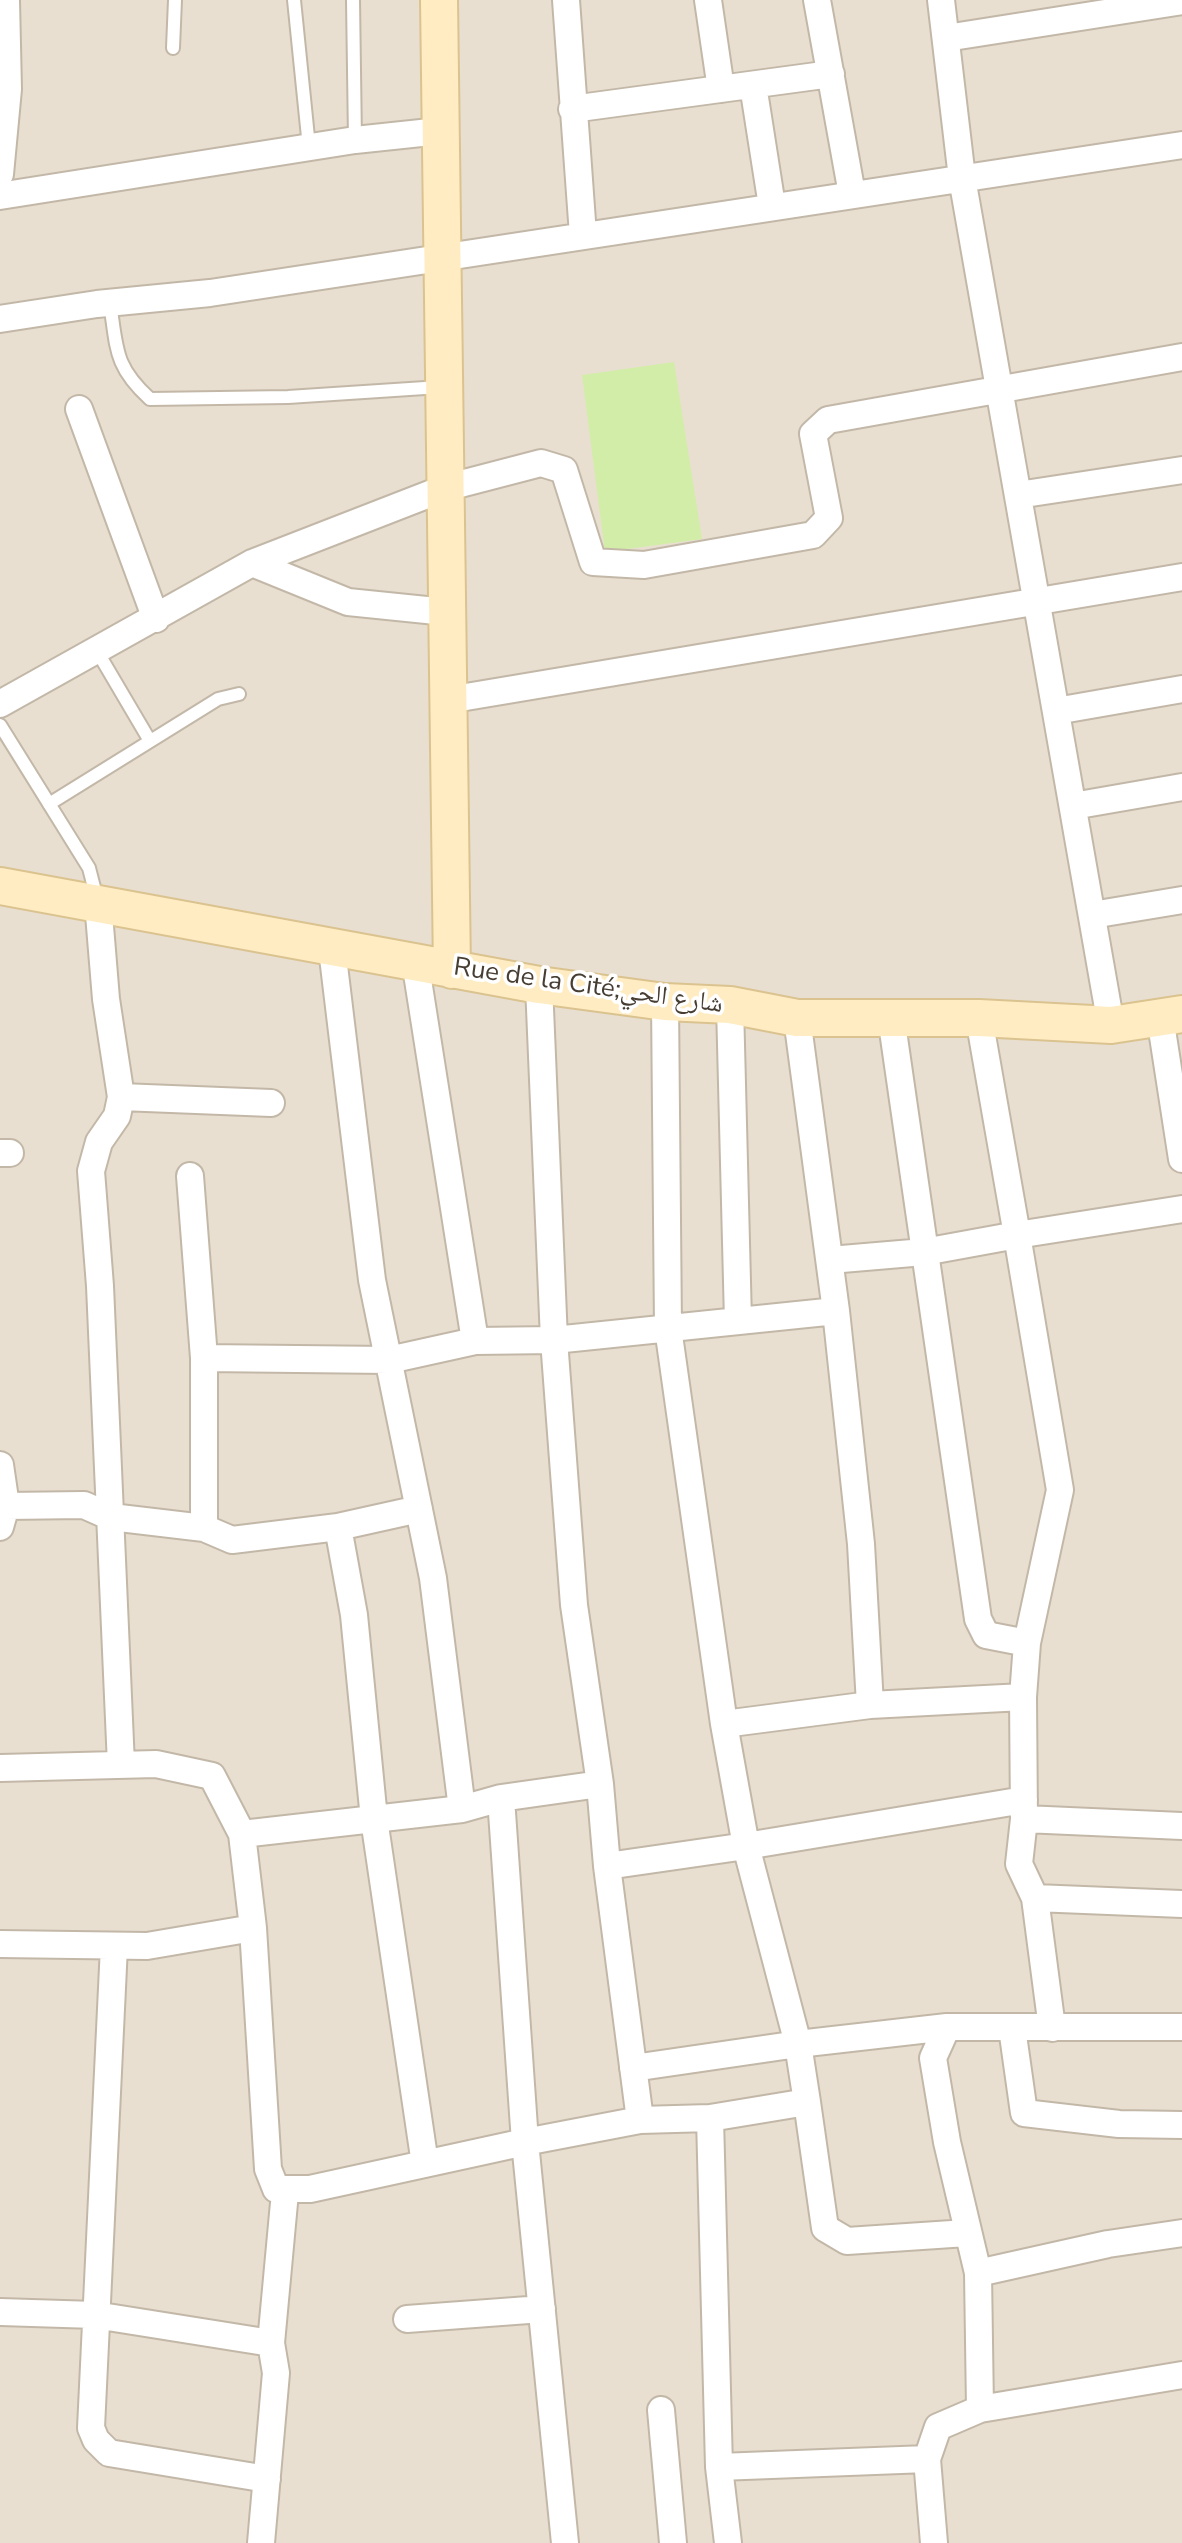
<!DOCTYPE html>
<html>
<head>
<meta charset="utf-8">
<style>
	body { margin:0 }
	canvas { display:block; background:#f4eee3 }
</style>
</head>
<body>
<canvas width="1182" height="2543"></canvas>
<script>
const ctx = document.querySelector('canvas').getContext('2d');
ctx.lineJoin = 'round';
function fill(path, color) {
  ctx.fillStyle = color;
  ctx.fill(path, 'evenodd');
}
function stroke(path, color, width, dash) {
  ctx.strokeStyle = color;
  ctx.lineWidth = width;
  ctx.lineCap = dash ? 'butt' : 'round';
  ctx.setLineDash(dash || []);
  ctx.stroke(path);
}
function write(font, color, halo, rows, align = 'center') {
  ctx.font = font + ' "Nunito Sans","Noto Naskh Arabic",sans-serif';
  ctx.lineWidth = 7;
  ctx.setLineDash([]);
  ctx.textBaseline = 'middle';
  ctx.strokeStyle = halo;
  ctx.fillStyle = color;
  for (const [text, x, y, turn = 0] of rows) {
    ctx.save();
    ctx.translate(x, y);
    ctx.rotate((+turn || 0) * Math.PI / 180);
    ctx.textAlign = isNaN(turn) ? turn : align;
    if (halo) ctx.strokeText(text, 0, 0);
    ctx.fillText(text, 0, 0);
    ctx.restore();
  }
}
const residential = new Path2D(`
	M 0,0 L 1182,0 L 1182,2543 L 0,2543 Z`);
const green = new Path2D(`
	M 674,362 L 702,539 L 605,552 L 582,375 Z`);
const lane = new Path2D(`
	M 294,0 L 309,147
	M 353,0 L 355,140
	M 173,48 L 175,0
	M 110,303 C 117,349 114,366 150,399 L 288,397 L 440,387
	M 97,651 L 150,741
	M 0,725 L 89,868 L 97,899
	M 49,804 L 218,699 L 239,694`);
const street = new Path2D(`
	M 566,0 L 583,235
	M 708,0 L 721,89
	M 817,0 L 852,194
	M 941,0 L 962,178 L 1111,1025
	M 946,38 L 1182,1
	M 753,85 L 772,206
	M 572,109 L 831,74
	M 0,174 L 8,89 L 6,0
	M 0,196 L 355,140 L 440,131
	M 0,319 L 97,304 L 210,293 L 1182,145
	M 79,409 L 156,619
	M 1018,495 L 1182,470
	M 252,563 L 348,602 L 446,612
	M 448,700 L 1182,577
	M 0,704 L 252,563 L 445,488 L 541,463 L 564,470 L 593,562 L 644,565 L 813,535 L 829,518 L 813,434 L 828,420 L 1182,357
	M 1056,711 L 1182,689
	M 1073,806 L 1182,787
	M 98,902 L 106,999 L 121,1097 L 117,1116 L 99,1142 L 91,1171 L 100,1286 L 121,1765
	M 1092,915 L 1182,900
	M 332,949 L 372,1280 L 433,1578 L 462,1809
	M 539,985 L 554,1340 L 574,1605 L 600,1784
	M 665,1002 L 668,1328 L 724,1724 L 746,1846 L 1024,1800
	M 730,1005 L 738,1321
	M 891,1017 L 978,1619 L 986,1635 L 1027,1643
	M 1160,1017 L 1182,1159
	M 797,1018 L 836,1311
	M 121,1097 L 271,1103
	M 0,1153 L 10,1153
	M 190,1176 L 204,1358 L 204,1528
	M 830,1260 L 924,1252 L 1017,1235 L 979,1018
	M 475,1341 L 554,1340 L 836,1311 L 861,1544 L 870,1705
	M 204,1358 L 389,1360 L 475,1341 L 415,961
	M 0,1465 L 6,1506 L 0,1527
	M 6,1506 L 84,1505 L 111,1517 L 204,1528 L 232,1540 L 338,1527 L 419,1509
	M 338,1527 L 354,1615 L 374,1819 L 425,2164
	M 1023,1697 L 1027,1643 L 1060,1490 L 1017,1235 L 1182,1209
	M 724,1724 L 870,1705 L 1023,1697 L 1024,1819 L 1182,1826
	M 0,1768 L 156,1764 L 212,1776 L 242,1834 L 253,1928 L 268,2169 L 276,2189 L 285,2192 L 271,2343 L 276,2373 L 261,2543
	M 1024,1819 L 1019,1864 L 1035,1898
	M 242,1834 L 462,1809 L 501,1798
	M 607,1866 L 640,2120
	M 0,1944 L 147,1946 L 253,1928
	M 114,1946 L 91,2428 L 96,2440 L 109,2453 L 267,2479
	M 947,2027 L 933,2058 L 947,2142 L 978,2273
	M 1012,2028 L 1024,2113 L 1119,2124 L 1182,2125
	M 1052,2028 L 1035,1898 L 1182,1904
	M 807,2102 L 825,2228 L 847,2241 L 967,2233
	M 276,2189 L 310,2189 L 525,2142 L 501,1798 L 600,1784 L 607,1866 L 746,1846 L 798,2044 L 633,2068
	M 0,2312 L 95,2315 L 271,2343
	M 407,2319 L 542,2309
	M 980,2409 L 978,2273 L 1108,2244 L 1182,2233
	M 661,2410 L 673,2543
	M 927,2459 L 938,2427 L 980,2409 L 1182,2375
	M 719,2467 L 710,2118 L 807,2102 L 798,2044 L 947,2027 L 1182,2027
	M 565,2543 L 525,2142 L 640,2120 L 710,2118
	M 728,2543 L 719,2467 L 927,2459 L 934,2543`);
const secondary = new Path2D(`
	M 439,0 L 452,970
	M 0,886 L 539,985 L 665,1002 L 730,1005 L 797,1018 L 979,1018 L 1111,1025 L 1182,1014`);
const streetNames = [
	["Rue de la Cité;شارع الحي",588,987,8]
];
fill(residential, '#e8dfd1');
fill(green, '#d2eda7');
stroke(lane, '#c3b8a8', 16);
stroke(street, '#c3b8a8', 30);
stroke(secondary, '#dbc390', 40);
stroke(lane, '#fff', 12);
stroke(street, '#fff', 26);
stroke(secondary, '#ffecc2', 36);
write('26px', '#463d33', '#fff', streetNames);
</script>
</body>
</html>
